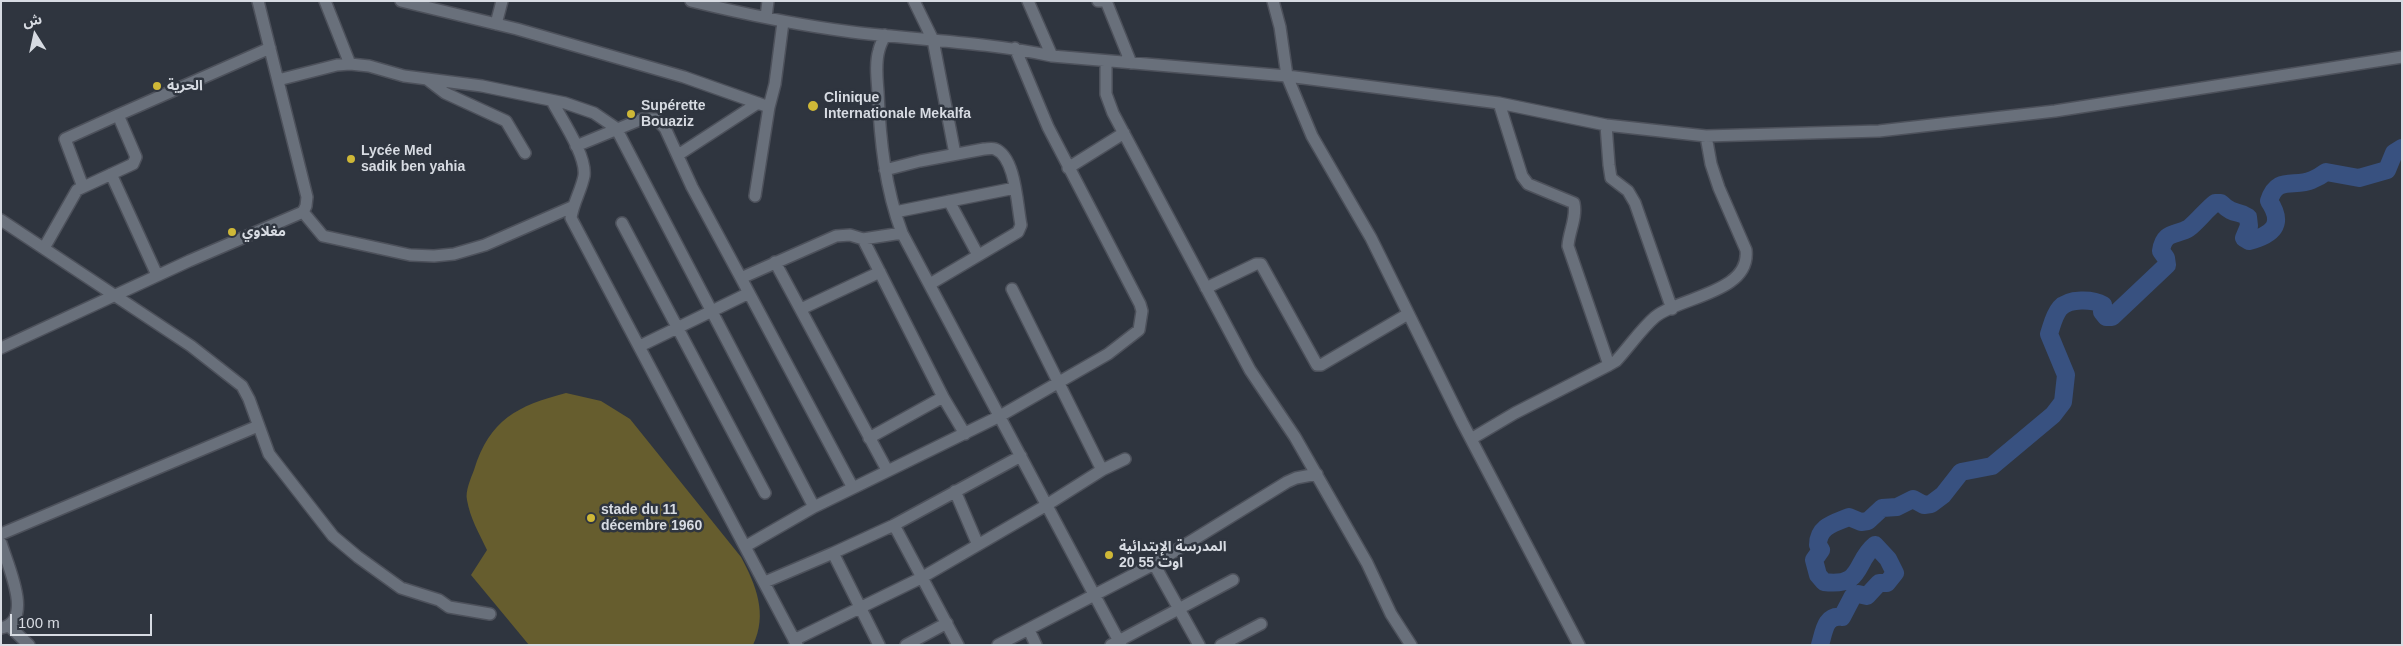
<!DOCTYPE html>
<html>
<head>
<meta charset="utf-8">
<style>
	body { margin:0 }
	#map { position:relative; width:2403px; height:646px; overflow:hidden; background:#2f353f; font-family:Helvetica,"Noto Sans Arabic",sans-serif }
	canvas { display:block }
	.frame { position:absolute; inset:0; border:2px solid #d7dbe2; pointer-events:none }
	.north { position:absolute; left:10px; top:10px; width:50px; height:50px; -webkit-text-stroke:4px #2f353f; paint-order:stroke; rotate:350deg; font-size:14px; font-weight:700; line-height:20px; text-align:center; color:#d7dbe2 }
	.north::after { content:''; display:block; margin:auto; width:18px; height:22px; background:#d7dbe2; clip-path:polygon(50% 0,100% 100%,50% 72%,0 100%) }
	.scale { position:absolute; left:10px; top:614px; width:142px; height:22px; box-sizing:border-box; border:2px solid #d7dbe2; border-top:0; padding-left:6px; font-size:15px; line-height:18px; white-space:nowrap; color:#d7dbe2; -webkit-text-stroke:4px #2f353f; paint-order:stroke }
</style>
</head>
<body>
<div id="map">
<canvas width="2403" height="646"></canvas>
<div class="frame"></div>
<div class="north">ش</div>
<div class="scale">100 m</div>
</div>
<script>
const ctx = document.querySelector('canvas').getContext('2d');
ctx.lineJoin = 'round';
function fill(path, color) {
  ctx.fillStyle = color;
  ctx.fill(path, 'evenodd');
}
function stroke(path, color, width, dash) {
  ctx.strokeStyle = color;
  ctx.lineWidth = width;
  ctx.lineCap = dash ? 'butt' : 'round';
  ctx.setLineDash(dash || []);
  ctx.stroke(path);
}
function write(font, color, halo, rows, align = 'center') {
  ctx.font = font + ' Helvetica,"Noto Sans Arabic",sans-serif';
  ctx.lineWidth = 5;
  ctx.setLineDash([]);
  ctx.textBaseline = 'middle';
  ctx.strokeStyle = halo;
  ctx.fillStyle = color;
  for (const [text, x, y, turn = 0] of rows) {
    ctx.save();
    ctx.translate(x, y);
    ctx.rotate((+turn || 0) * Math.PI / 180);
    ctx.textAlign = isNaN(turn) ? turn : align;
    if (halo) ctx.strokeText(text, 0, 0);
    ctx.fillText(text, 0, 0);
    ctx.restore();
  }
}
const green = new Path2D(`
	M 566,393 L 601,401 L 630,419 L 741,557 C 756,585 768,614 753,645 L 529,645 L 471,575 L 487,550 C 479,533 470,518 467,500 C 465,491 471,478 474,470 C 490,419 517,406 566,393 Z`);
const river = new Path2D(`
	M 1820,645 C 1824,632 1825,614 1842,617 L 1853,596 L 1858,594 L 1867,596 L 1879,583 L 1887,583 L 1895,573 L 1888,559 L 1875,545 C 1854,562 1864,587 1824,582 L 1818,575 L 1814,560 L 1821,550 L 1818,545 C 1818,526 1835,523 1849,517 L 1861,522 L 1868,521 L 1882,508 L 1897,507 L 1913,499 L 1924,505 L 1931,504 L 1943,495 L 1961,472 L 1992,466 L 2053,415 L 2063,402 L 2066,375 L 2049,334 C 2052,325 2054,315 2060,308 C 2069,298 2093,299 2103,305 L 2102,312 L 2106,317 L 2112,317 L 2167,265 L 2166,258 L 2161,251 C 2164,230 2177,236 2189,228 C 2198,221 2206,210 2215,203 L 2221,203 C 2234,216 2238,210 2248,217 L 2249,226 L 2244,238 L 2249,241 C 2272,235 2285,225 2269,201 C 2277,175 2294,188 2312,180 C 2317,178 2322,175 2326,172 L 2359,178 L 2387,170 L 2394,153 L 2402,148`);
const minor = new Path2D(`
	M 325,1 L 350,64
	M 401,1 L 517,29 L 684,77 L 769,107 L 775,84 L 783,22
	M 691,1 C 744,14 797,25 852,32 C 918,40 986,42 1052,56 L 1287,76 L 1312,136 L 1371,238 L 1462,422 L 1579,645
	M 914,1 L 933,40 L 955,154
	M 1028,1 L 1052,56
	M 1098,1 L 1106,1 L 1131,63
	M 1273,1 L 1280,27 L 1287,76 L 1499,103 L 1606,125 L 1706,136 L 1879,131 L 2055,111 L 2402,57
	M 766,17 L 768,1
	M 496,24 L 502,1
	M 885,35 C 883,40 880,45 879,50 C 875,63 877,78 878,92 C 880,140 885,188 902,233 L 1121,645
	M 1106,61 L 1106,94 L 1113,113 L 1250,370 L 1295,437 L 1367,563 L 1391,614 L 1411,645
	M 278,80 L 337,65 L 350,64 L 369,66 L 404,76 L 482,86 L 565,103 L 594,113 L 616,128 L 814,507 L 746,546
	M 428,80 L 445,93 L 506,121 L 525,153
	M 552,101 C 562,120 587,156 584,176 C 581,191 573,203 571,218 L 797,645
	M 1499,103 L 1522,176 L 1528,184 L 1574,203 C 1577,218 1569,231 1568,246 L 1609,365
	M 118,115 L 270,48
	M 1606,125 L 1609,165 L 1611,178 L 1628,191 L 1635,203 L 1672,309
	M 576,146 L 642,119 L 656,119 L 665,128 L 692,187 L 741,278 L 836,236 L 850,235 L 863,239 L 902,233
	M 678,155 L 758,103
	M 1068,168 L 1124,133
	M 885,170 L 920,161 L 984,149 C 987,149 992,148 995,149 C 1016,157 1017,206 1021,225 L 1018,232 L 930,284
	M 111,174 L 157,275
	M 755,196 L 769,107
	M 949,201 L 978,255
	M 303,212 L 323,236 L 410,255 L 434,256 L 454,254 L 485,245 L 572,207
	M 895,212 L 1015,188
	M 1,220 L 191,346 L 242,386 L 249,399 L 269,454 L 333,536 L 358,557 L 401,588 L 439,600 L 449,607 L 490,614
	M 622,223 L 765,493
	M 863,239 L 943,397 L 965,434
	M 44,248 L 77,190 L 133,164 L 136,157 L 118,115 L 65,139 L 83,187
	M 775,262 L 887,470
	M 741,278 L 853,488 L 1000,416 L 1108,354 L 1139,330 L 1142,311 L 1140,304 L 1048,127 L 1015,48
	M 1206,288 L 1256,264 L 1261,264 L 1317,365 L 1321,365 L 1408,314
	M 1012,289 L 1102,470
	M 801,309 L 880,272
	M 640,346 L 749,293
	M 1,348 L 189,261 L 303,212 L 306,206 L 307,197 L 258,1
	M 869,438 L 943,397
	M 1471,439 L 1515,413 L 1609,365 L 1616,361 C 1629,347 1641,329 1655,317 C 1679,297 1751,293 1746,250 L 1719,188 L 1711,164 L 1706,136
	M 955,491 L 978,545
	M 814,507 L 853,488
	M 1,534 L 258,426
	M 1,543 C 7,564 35,622 1,628
	M 833,553 L 894,525
	M 1154,564 L 1199,645
	M 765,582 L 833,553 L 879,645
	M 9,626 L 29,645
	M 1029,630 L 1036,645
	M 794,640 L 921,578 L 1045,506 L 1102,470 L 1125,459
	M 906,645 L 947,623
	M 958,645 L 894,525 L 1021,456
	M 998,645 L 1154,564 L 1287,482 L 1296,478 L 1317,474
	M 1111,645 L 1233,580
	M 1221,645 L 1261,624`);
const markers = [
	[157,86,5,"#cfb837"],
	[813,106,6,"#cfb837"],
	[631,114,5,"#cfb837"],
	[351,159,5,"#cfb837"],
	[232,232,5,"#cfb837"],
	[591,518,5,"#cfb837"],
	[1109,555,5,"#cfb837"]
];
const poiNames = [
	["الحرية",167,86],
	["Clinique",824,98],
	["Internationale Mekalfa",824,114],
	["Supérette",641,106],
	["Bouaziz",641,122],
	["Lycée Med",361,151],
	["sadik ben yahia",361,167],
	["مغلاوي",242,232],
	["stade du 11",601,510],
	["décembre 1960",601,526],
	["المدرسة الإبتدائية",1119,547],
	["20 اوت 55",1119,563]
];
fill(green, '#665d2e');
stroke(river, '#385180', 18);
stroke(minor, '#4d515b', 14);
stroke(minor, '#69707b', 11);
for (const [x, y, r, color] of markers) {
  const dot = new Path2D();
  dot.arc(x, y, r, 0, 2 * Math.PI);
  ctx.fillStyle = color;
  ctx.fill(dot);
  stroke(dot, '#2f353f', 2);
}
write('bold 14px', '#d7dbe2', '#2f353f', poiNames, 'left');
</script>
</body>
</html>
